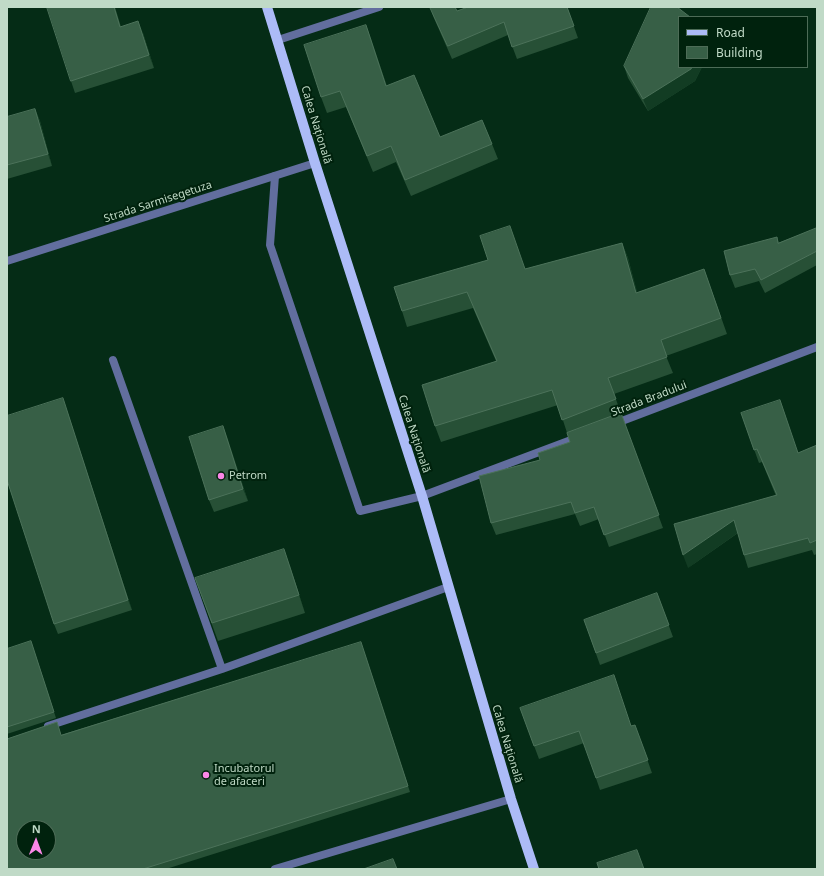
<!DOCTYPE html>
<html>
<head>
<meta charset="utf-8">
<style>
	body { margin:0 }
	#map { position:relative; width:824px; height:876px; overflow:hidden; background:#052c16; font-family:"Noto Sans",sans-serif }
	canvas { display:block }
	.frame { position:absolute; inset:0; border:8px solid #c0dac7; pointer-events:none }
	.legend { position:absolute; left:678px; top:16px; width:130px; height:52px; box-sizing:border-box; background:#00220d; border:1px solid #4d6c57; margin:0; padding:5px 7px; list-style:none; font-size:12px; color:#c0dac7 }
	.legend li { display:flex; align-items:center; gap:8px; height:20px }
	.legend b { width:20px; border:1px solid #4d6c57 }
	.north { position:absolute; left:16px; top:820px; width:40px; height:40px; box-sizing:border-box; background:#00220d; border:1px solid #4d6c57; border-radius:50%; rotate:1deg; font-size:11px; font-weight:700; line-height:16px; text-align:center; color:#c0dac7 }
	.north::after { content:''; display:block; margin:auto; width:14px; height:18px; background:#fa87e7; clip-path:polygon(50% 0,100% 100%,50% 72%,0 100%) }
</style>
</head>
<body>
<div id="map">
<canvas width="824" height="876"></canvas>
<div class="frame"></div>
<ul class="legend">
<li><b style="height:5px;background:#acbbf7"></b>Road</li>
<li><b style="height:11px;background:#375f46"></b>Building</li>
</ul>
<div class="north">N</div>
</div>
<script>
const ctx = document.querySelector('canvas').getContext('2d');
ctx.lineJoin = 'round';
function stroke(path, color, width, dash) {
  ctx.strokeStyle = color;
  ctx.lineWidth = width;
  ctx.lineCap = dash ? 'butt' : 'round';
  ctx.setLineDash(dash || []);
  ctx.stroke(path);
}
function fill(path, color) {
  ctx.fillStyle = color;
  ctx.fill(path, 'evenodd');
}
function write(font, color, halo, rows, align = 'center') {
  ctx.font = font + ' "Noto Sans",sans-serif';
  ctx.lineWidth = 4;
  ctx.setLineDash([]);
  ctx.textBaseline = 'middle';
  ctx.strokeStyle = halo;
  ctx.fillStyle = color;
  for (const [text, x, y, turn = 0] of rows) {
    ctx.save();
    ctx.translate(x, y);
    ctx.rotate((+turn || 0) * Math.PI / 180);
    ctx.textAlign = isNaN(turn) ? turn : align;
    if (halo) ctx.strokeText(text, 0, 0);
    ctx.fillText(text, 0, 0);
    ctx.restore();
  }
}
const lane = new Path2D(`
	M 275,176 L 270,245 L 360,511 L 422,496
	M 113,360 L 222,669
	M 48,726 L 222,669 L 448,587
	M 275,869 L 511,799`);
const street = new Path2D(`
	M 278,40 L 379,7
	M 7,261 L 315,163
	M 614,424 L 817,347
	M 422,496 L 579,437`);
const primary = new Path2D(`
	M 267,7 L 315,163 L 422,496 L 511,799 L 534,869`);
const wall = new Path2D(`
	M 115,7 L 121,27 L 143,33 L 154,68 L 75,93 L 71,81 Z
	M 430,7 L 457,11 L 567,7 L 578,38 L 517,59 L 508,35 L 452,59 L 433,16 Z
	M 366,25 L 387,86 L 440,137 L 492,144 L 498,159 L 411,196 L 396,162 L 373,172 L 346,107 L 327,113 L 321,97 Z
	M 624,66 L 679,67 L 702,67 L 695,81 L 648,111 L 628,78 Z
	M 35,109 L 40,121 L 52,166 L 7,179 L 7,117 Z
	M 817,228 L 817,265 L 765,293 L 759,281 L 735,288 L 730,275 L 777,237 L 779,243 Z
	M 622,243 L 628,258 L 637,293 L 704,269 L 727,334 L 666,356 L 673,373 L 614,394 L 663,528 L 609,547 L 599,519 L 580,526 L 575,514 L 496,535 L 491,523 L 540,460 L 570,442 L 558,405 L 441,442 L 435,426 L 496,361 L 473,308 L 407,327 L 402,311 L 525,269 Z
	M 66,408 L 132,610 L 58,634 L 54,624 Z
	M 741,413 L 799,453 L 817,445 L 817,554 L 814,555 L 812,550 L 748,568 L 744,555 L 738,533 L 688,568 L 776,496 L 762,462 L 759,463 Z
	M 223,426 L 248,501 L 214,512 L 209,500 Z
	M 290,566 L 305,613 L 218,641 L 195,578 Z
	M 657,593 L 673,637 L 600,665 L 584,620 Z
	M 31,641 L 56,718 L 7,734 L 7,649 Z
	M 363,649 L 410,792 L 166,869 L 7,869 L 62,735 Z
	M 520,708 L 632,726 L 635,725 L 652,773 L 600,790 L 584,743 L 539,759 Z`);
const shadedWall = new Path2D(`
	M 138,21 L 143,33 L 154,68 L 149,55 Z
	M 366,25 L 372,41 L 392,102 L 386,86 Z
	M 692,67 L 702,67 L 695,81 L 648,111 L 643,99 Z
	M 35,109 L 40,121 L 52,166 L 48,154 Z
	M 622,243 L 628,258 L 642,309 L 636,293 Z
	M 63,398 L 66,408 L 132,610 L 128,600 Z
	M 223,426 L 228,439 L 248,501 L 243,489 Z
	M 734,520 L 739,532 L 688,568 L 683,555 Z
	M 284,549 L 290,566 L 305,613 L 299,595 Z`);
const building = new Path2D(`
	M 47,7 L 114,7 L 120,27 L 138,21 L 149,55 L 71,81 Z
	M 430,7 L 455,7 L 457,11 L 468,7 L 567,7 L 574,26 L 512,47 L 504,22 L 448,46 Z
	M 651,7 L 677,7 L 690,17 L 679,17 L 679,67 L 692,67 L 691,69 L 643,99 L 624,66 Z
	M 366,25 L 386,86 L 414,75 L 440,137 L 482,120 L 492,144 L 405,180 L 391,146 L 367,156 L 340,91 L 321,97 L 304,45 Z
	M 35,109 L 48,154 L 7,165 L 7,117 Z
	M 510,226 L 525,269 L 622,243 L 636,293 L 704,269 L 721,318 L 661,340 L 667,357 L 608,378 L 616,399 L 562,420 L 552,390 L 435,426 L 422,385 L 497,361 L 467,292 L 402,311 L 394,287 L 488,260 L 480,236 Z
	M 817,228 L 817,251 L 761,280 L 755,269 L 730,275 L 724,251 L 777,237 L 778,243 Z
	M 63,398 L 128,600 L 54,624 L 7,480 L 7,416 Z
	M 780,400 L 798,453 L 817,445 L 817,540 L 810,543 L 808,538 L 744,555 L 734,520 L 683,555 L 674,524 L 777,495 L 757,449 L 754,450 L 741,413 Z
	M 621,413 L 659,515 L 604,535 L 594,507 L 575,513 L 571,502 L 491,523 L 479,476 L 540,460 L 538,453 L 570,442 L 567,433 Z
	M 223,426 L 243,489 L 209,500 L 189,437 Z
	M 284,549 L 299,595 L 212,623 L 195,578 Z
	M 657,593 L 669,625 L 596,653 L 584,620 Z
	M 31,641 L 54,712 L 7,727 L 7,649 Z
	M 361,642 L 408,786 L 143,869 L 7,869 L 7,739 L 57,722 L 61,735 ZM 24,828 L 48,828 L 48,852 L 24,852 Z
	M 614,675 L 631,726 L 635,725 L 648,760 L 596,778 L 579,731 L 534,746 L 520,708 Z
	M 637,850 L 644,869 L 599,869 L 597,863 Z
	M 393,859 L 397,869 L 364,869 Z`);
const markers = [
	[221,476,4,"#fa87e7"],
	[206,775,4,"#fa87e7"]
];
const streetNames = [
	["Calea Națională",316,125,73],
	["Strada Sarmisegetuza",158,202,-18],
	["Strada Bradului",649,399,-21],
	["Calea Națională",414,434,72],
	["Calea Națională",507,744,73]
];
const poiNames = [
	["Petrom",229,476],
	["Incubatorul",214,769],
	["de afaceri",214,782]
];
stroke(lane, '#626e9e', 8);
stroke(street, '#626e9e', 8);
stroke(primary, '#acbbf7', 10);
fill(wall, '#275036');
fill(shadedWall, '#123c23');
fill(building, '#375f46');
stroke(building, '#4c725a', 1);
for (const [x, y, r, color] of markers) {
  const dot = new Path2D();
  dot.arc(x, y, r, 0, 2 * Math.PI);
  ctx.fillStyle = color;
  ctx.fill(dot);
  stroke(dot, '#00220d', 1.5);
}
write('11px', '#c0dac7', '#00220d', streetNames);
write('11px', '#c0dac7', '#00220d', poiNames, 'left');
</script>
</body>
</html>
